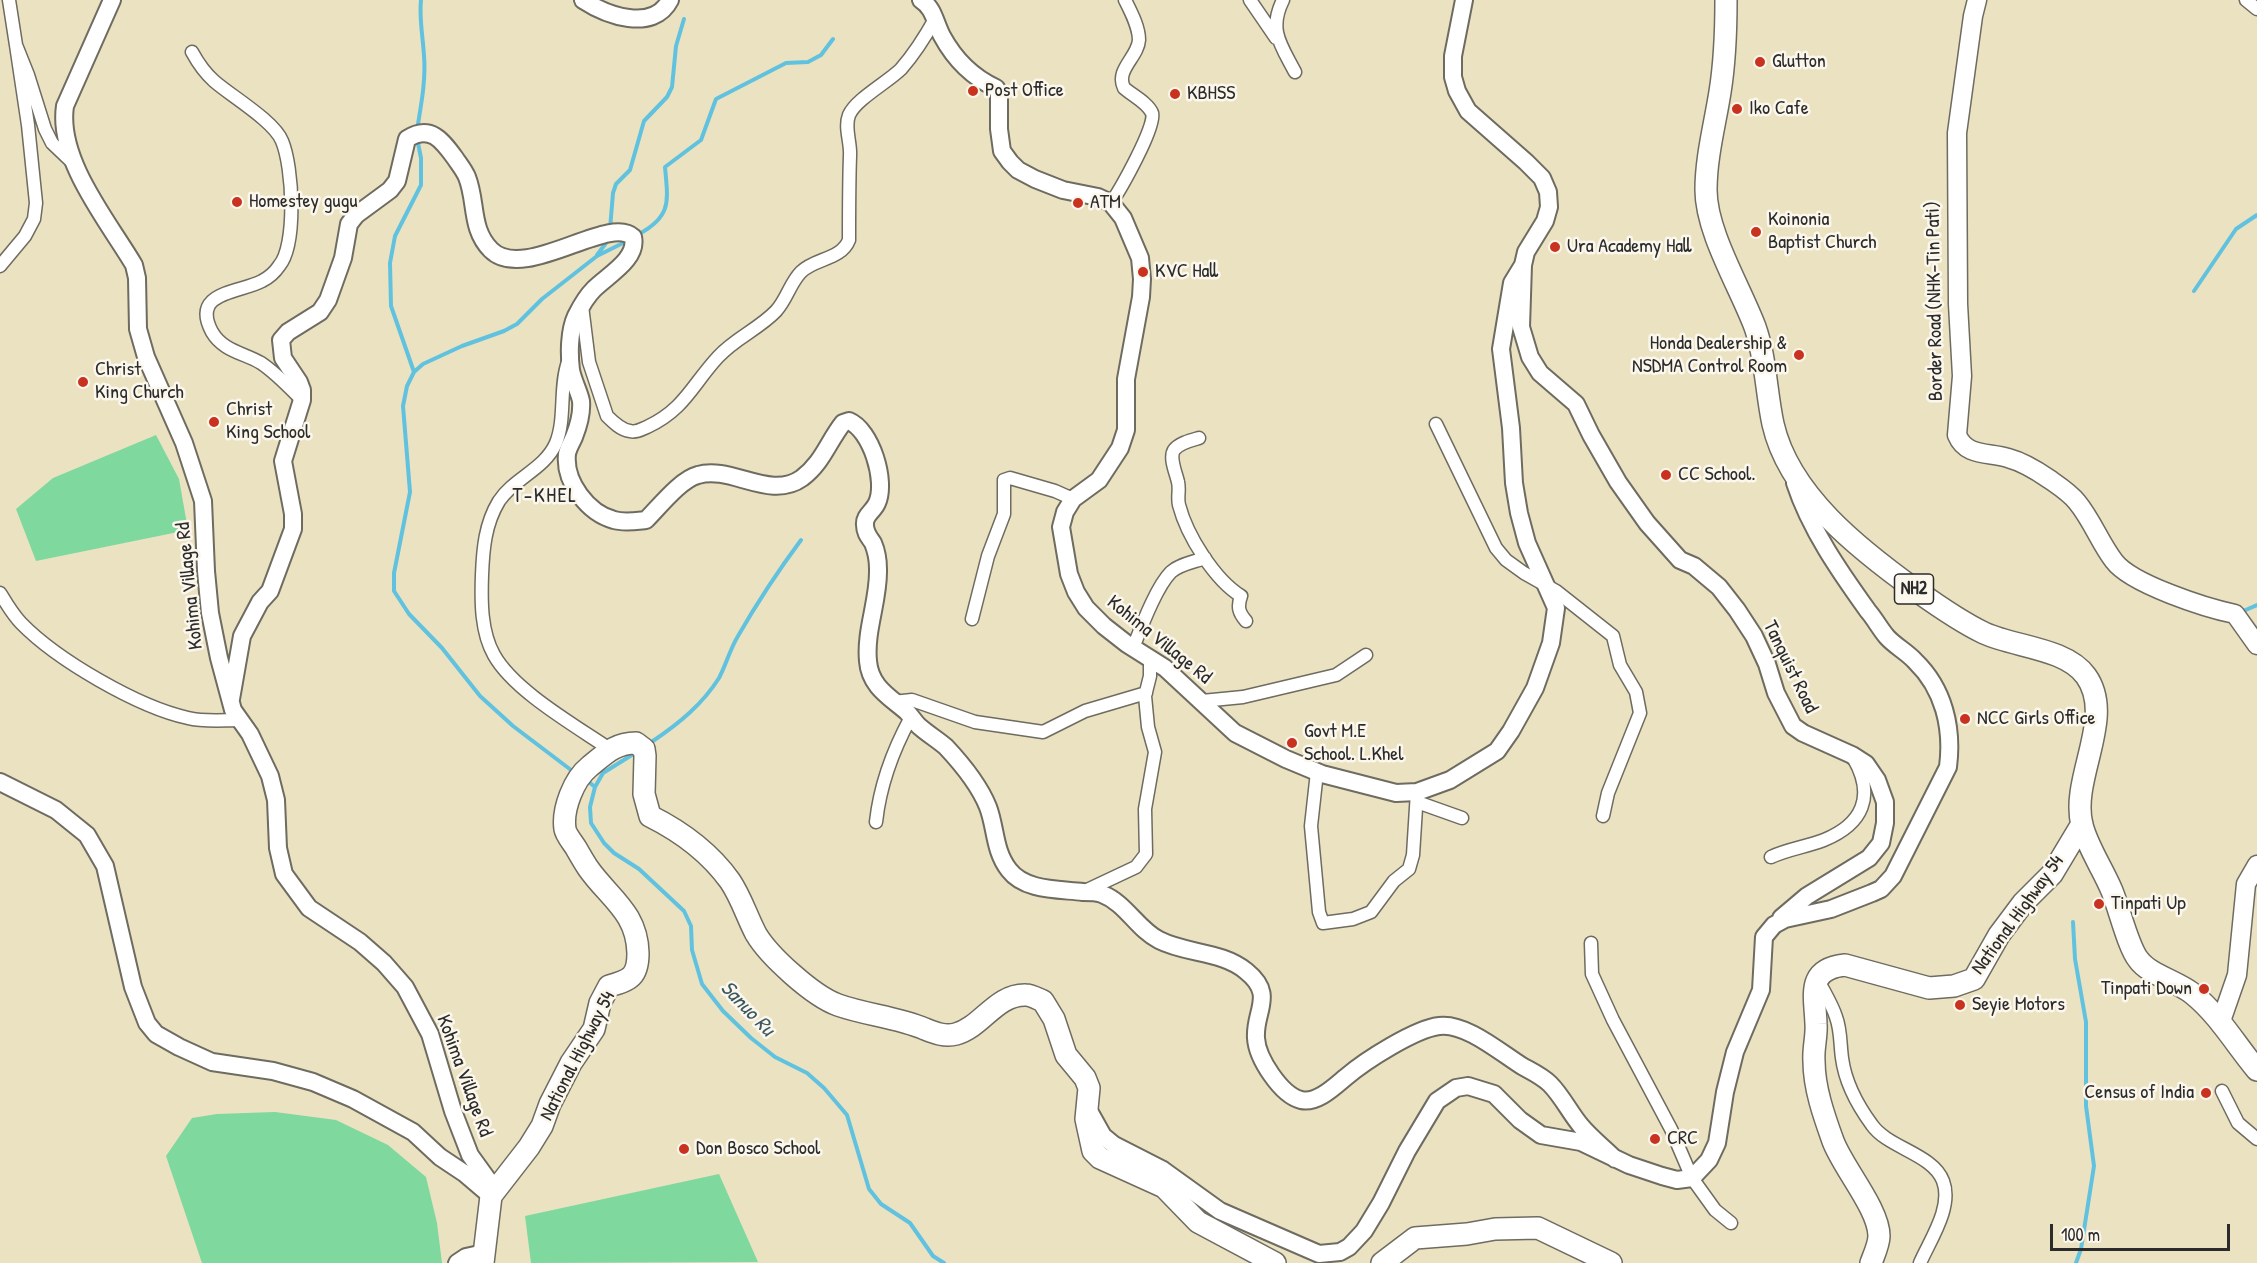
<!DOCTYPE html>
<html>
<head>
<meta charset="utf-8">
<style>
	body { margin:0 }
	#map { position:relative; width:2257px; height:1263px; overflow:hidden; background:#ebe2c1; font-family:"Patrick Hand",sans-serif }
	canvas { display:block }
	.scale { position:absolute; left:2050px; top:1224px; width:180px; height:27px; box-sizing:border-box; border:3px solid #2b2b2b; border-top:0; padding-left:8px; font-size:18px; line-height:21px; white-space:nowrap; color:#2b2b2b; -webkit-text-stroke:4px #fbf7ec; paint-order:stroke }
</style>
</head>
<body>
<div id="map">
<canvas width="2257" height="1263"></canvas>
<div class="scale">100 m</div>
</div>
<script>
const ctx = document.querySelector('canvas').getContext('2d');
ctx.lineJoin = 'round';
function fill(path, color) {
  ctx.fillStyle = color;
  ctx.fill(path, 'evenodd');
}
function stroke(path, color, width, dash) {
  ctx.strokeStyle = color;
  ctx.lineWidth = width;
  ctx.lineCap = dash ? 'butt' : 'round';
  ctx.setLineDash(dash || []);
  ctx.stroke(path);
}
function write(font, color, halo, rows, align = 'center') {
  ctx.font = font + ' "Patrick Hand",sans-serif';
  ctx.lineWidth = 5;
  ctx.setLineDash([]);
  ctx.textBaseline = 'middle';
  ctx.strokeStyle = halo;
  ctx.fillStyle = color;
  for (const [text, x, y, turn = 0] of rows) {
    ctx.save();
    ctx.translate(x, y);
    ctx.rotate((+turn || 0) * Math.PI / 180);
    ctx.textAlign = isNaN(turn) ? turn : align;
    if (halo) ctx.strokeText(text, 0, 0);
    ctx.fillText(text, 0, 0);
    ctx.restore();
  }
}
const green = new Path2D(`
	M 156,435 L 179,479 L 188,530 L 36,561 L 16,509 L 53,478 Z
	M 275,1112 L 336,1120 L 388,1145 L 426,1177 L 437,1223 L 442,1263 L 202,1263 L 166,1156 L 192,1118 L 217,1114 Z
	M 719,1174 L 758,1262 L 531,1263 L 525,1216 Z`);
const stream = new Path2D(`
	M 417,130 C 421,105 426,81 424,56 C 423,37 419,19 421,0
	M 610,229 L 613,193 L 616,184 L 630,170 L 644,121 L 667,97 L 672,87 L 676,46 L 684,19
	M 639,234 C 672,216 668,201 665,167 L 701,140 L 716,99 L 786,63 L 808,62 L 821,55 L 833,39
	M 597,255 L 609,239
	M 2194,291 L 2236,229 L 2257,215
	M 414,372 L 391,306 L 390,263 L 395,236 L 421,185 L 421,158 L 417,138
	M 2241,612 L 2257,605
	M 653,741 C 678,724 702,705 719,678 C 726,665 730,649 738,636 C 757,603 778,571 801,540
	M 571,770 L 513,726 L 480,696 L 442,648 L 409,614 L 394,591 L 394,573 L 410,492 L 403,406 L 407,386 L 414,372 L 423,364 L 462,346 L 504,331 L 517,324 L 542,299 L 597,256 L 627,241
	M 590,783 L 595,787 L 590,807 L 591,823 L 604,843 L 614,853 L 639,869 L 684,911 L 691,926 L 692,950 L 702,984 L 723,1011 L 751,1038 L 775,1057 L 807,1073 L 824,1088 L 847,1115 L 869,1189 L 881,1204 L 910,1223 L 933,1256 L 944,1263
	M 595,787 L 603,773 L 635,753
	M 2073,922 L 2075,959 L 2086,1022 L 2086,1106 L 2094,1166 L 2081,1249 L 2076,1263`);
const street = new Path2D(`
	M 9,0 L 16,45 L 28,75 L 45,129 L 52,143 L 74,164
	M 1250,0 L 1276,38
	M 1283,0 C 1268,30 1281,45 1295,72
	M 2246,0 L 2257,9
	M 192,52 C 198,63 205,73 214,81 C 231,96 274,121 282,141 C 293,167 297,245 279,266 C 275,272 268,278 262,281 C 240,293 190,291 212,332 C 223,351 244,353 261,363 C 276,373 289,387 302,400
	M 1111,203 C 1120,190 1157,125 1152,113 C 1148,103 1132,95 1124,88 C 1115,70 1138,57 1139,40 C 1139,27 1131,12 1125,0
	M 0,266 L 25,236 L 34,219 L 36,203 L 28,125 L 16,45
	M 582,306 L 589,362 L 607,416 C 613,422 621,430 630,431 C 636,433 642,429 647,427 C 685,409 692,385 718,357 C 735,338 759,329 776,311 C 787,299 790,283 801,272 C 815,258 841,260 849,240 C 849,212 849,184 850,156 C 851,142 844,128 849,115 C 856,99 888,82 901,69 C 915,53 925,37 935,19
	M 568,362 C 559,387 566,419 556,443 C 545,469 514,478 499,501 C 485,524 483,549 482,575 C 481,602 481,632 494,655 C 514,691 576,726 611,750
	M 1436,424 L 1496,548 L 1506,560 L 1524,573 L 1556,591 L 1613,636 L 1620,665 L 1636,692 L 1640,713 L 1608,793 L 1603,816
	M 1199,438 C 1192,440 1179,443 1174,450 C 1169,458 1176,473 1178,482 C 1180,490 1177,497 1179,505 C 1187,536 1215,580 1241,596 C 1237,607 1239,613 1246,621
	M 0,593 C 6,603 13,615 21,623 C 57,660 138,707 188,718 C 204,722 223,720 239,720
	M 972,619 L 988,556 L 1004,514 L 1004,480 L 1010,478 L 1055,491 L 1073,499
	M 1133,648 C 1141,628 1156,587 1171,572 C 1180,564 1194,562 1205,558
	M 1202,701 L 1243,697 L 1336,675 L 1366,655
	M 893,702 L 912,700 L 975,722 L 1043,732 L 1085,711 L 1146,693
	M 1317,772 L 1311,826 L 1319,912 L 1323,923 L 1353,919 L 1371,912 L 1394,881 L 1409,869 L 1413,855 L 1417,792
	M 1417,802 L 1462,818
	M 876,822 C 880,785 893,750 911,717
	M 1771,857 C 1788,849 1806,847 1824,840 C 1863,824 1875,796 1854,759
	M 1085,891 L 1136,867 L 1146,854 L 1145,809 L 1155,752 L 1148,727 L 1145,696 L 1150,676 L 1150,657
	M 1591,943 L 1592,974 L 1613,1020 L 1671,1129 L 1692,1178 L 1715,1210 L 1731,1223
	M 1818,980 C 1824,992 1832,1004 1836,1017 C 1841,1030 1840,1044 1842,1058 C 1845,1081 1858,1106 1872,1125 C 1888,1148 1933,1154 1943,1181 C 1953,1207 1930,1240 1920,1263
	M 2222,1091 L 2238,1123 L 2257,1139`);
const secondary = new Path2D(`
	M 112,0 L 65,106 C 57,160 108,221 134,265 L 137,278 L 138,329 L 146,357 L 184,443 L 203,501 L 206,571 L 210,613 L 219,658 L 233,710 L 250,734 L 270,776 L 276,800 L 278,848 L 284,874 L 309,908 L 360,942 L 384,963 L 405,987 L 430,1034 L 453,1111 L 470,1155 L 496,1191
	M 583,0 C 606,15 653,33 670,0
	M 921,0 C 934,8 935,23 942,36 C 955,60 972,77 996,88 L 999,93 L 999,129 L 1002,151 L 1010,162 L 1018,170 L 1035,179 L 1063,190 L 1098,197 L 1111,203 L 1123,218 L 1140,258 L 1142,279 L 1141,297 L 1126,379 L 1126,430 L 1120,448 L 1099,480 L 1073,499 L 1065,512 L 1061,527 L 1069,574 L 1076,592 L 1086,608 L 1104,626 L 1127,644 L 1165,668 L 1235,733 L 1286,759 L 1322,774 L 1396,793 L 1417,792 L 1450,780 L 1497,751 L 1511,731 L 1535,688 L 1551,643 L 1556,608 L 1527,543 L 1519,513 L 1514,483 L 1511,428 L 1501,349 L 1512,283 L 1523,265 L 1526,252 L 1545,221 L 1549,207 L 1548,192 L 1542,178 L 1526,162 L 1468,111 L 1457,91 L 1453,77 L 1453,56 L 1464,0
	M 1523,265 L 1521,327 L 1530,357 L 1540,373 L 1576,404 L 1591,435 L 1618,482 L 1647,523 L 1680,560 L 1694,566 L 1719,587 L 1737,610 L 1754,636 L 1767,664 L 1776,693 L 1793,726 L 1803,733 L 1852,755 L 1866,764 L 1877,780 L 1885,802 L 1885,823 L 1881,843 L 1869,858 L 1807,896 L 1781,918
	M 231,699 L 242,636 L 260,602 L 270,591 L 293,529 L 293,514 L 283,461 L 302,400 L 302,390 L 299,382 L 283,358 L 281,340 L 288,332 L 320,312 L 328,300 L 343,258 L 349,224 L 356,215 L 390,190 L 397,181 L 407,139 C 430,124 442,140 455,158 C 459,164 464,170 467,177 C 477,202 470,229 491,250 C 524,283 609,214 633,237 C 638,259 608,275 594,289 C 587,296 581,306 576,316 C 569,331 569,354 571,370 C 573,381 579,391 581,401 C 582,412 578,427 574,437 C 572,442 568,448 567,454 C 564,482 588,513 614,520 C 624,523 636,521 646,520 C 659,507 681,479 698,475 C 731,465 770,501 802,478 C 823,462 828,442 843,423 L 849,421 C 871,430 887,481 877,503 C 873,512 864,515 865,525 C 865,533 869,537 873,543 C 876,550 878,561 878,569 C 879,600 865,630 868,661 C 870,687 890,697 907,712 C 912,717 915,723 920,727 C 928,734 938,740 946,747 C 961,763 980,787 988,807 C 996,828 994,851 1009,870 C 1025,891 1058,889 1083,892 C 1089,892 1097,892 1102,894 C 1126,903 1137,929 1159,940 C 1186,954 1222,951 1246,971 C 1276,995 1254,1011 1256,1038 C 1257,1058 1281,1095 1301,1100 C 1317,1104 1335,1086 1346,1077 C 1366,1060 1415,1029 1439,1026 C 1465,1022 1501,1053 1522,1066 C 1531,1071 1542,1076 1550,1084 C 1562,1096 1570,1113 1581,1126 C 1591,1138 1604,1148 1615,1159
	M 0,782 L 56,810 L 87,835 L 105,866 L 133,987 L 147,1023 L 156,1034 L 179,1047 L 212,1062 L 273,1071 L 313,1082 L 353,1099 L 413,1132 L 440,1157 L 464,1173 L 491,1196
	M 1089,1111 L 1103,1136 L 1114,1145 L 1163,1170 L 1220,1211 L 1319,1254 L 1340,1252 L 1349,1247 L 1364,1231 L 1381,1203 L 1407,1151 L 1437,1101 L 1456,1088 L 1468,1086 L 1494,1094 L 1520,1120 L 1541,1135 L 1581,1142 L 1629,1165 L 1662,1176 L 1677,1180 L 1692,1178 L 1709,1160 L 1717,1143 L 1725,1092 L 1735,1052 L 1761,990 L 1764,937 L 1774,925 L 1785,919 L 1831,909 L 1872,893 L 1881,889 L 1893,876 L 1948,767 C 1953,728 1944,689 1915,661 C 1907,652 1895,646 1887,637 C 1880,629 1875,619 1868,611 C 1840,572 1810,529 1795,483
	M 457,1263 L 466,1257 L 484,1253`);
const primary = new Path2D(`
	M 1977,0 L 1973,16 L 1957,133 L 1958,304 L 1962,376 L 1957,435 C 1966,457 1989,452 2008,458 C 2023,462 2036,470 2049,479 C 2059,486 2070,493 2077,502 C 2092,520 2100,543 2114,561 C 2131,584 2206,608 2235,614 L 2257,645
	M 2220,1024 L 2237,975 L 2246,884 L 2257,865`);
const highway = new Path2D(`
	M 1726,0 C 1726,31 1725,61 1720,92 C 1715,124 1706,157 1706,190 C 1706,232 1740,287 1755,327 C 1766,358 1766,392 1773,424 C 1789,495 1860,550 1917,591 C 1938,606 1961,622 1984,633 C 2014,647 2066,648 2086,676 C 2116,718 2070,778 2082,825 C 2088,848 2103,869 2112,891 C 2119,908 2128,946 2138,959 C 2149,975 2177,981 2193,994 C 2219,1015 2236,1045 2257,1070
	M 483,1263 L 491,1196 L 529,1147 L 542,1126 L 550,1104 L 571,1063 L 594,1029 L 600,1003 L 609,986 C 630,980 638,977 638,953 C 637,912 609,898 588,868 C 584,862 580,855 576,848 C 573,843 566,835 565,829 C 562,809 574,779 589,767 C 605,754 615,743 636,743 L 644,749 L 645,756 L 644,794 L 650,816 C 680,831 710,853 730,881 C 741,897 747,917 756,934 C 769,956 813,996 838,1005 C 866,1015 897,1017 925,1029 C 935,1033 945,1037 956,1034 C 982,1027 996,994 1026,995 C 1031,995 1038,999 1043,1001 L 1054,1019 L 1066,1055 L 1085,1078 L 1089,1088 L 1086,1119 L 1093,1151 L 1100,1158 L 1164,1187 L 1198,1222 L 1275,1263
	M 1382,1263 L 1415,1238 L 1467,1234 L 1495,1229 L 1538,1228 L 1611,1263
	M 1871,1263 C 1874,1255 1879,1244 1879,1236 C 1879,1209 1843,1168 1833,1141 C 1824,1116 1814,1088 1814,1061 C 1813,1048 1817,1036 1816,1024 C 1815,995 1806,969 1845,965 L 1929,988 L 1954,986 L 1974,979 L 1999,935 L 2023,903 L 2052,874 L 2082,824`);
const markers = [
	[1760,62,6,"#c8321e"],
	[973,91,6,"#c8321e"],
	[1175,94,6,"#c8321e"],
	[1737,109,6,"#c8321e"],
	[237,202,6,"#c8321e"],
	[1078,203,6,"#c8321e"],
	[1756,232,6,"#c8321e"],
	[1555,247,6,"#c8321e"],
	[1143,272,6,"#c8321e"],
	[1799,355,6,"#c8321e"],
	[83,382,6,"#c8321e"],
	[214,422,6,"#c8321e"],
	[1666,475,6,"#c8321e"],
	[1965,719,6,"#c8321e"],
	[1292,743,6,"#c8321e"],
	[2099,904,6,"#c8321e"],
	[2204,989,6,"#c8321e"],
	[1960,1005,6,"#c8321e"],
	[2206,1093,6,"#c8321e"],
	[1655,1139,6,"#c8321e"],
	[684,1149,6,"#c8321e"]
];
const shields = [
	[1914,589,39]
];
const shieldNames = [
	["NH2",1914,589]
];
const poiNames = [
	["Glutton",1772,62],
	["Post Office",985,91],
	["KBHSS",1187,94],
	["Iko Cafe",1749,109],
	["Homestey gugu",249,202],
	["ATM",1090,203],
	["Koinonia",1768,220],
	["Baptist Church",1768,243],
	["Ura Academy Hall",1567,247],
	["KVC Hall",1155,272],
	["Honda Dealership &",1787,344,"right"],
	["NSDMA Control Room",1787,367,"right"],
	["Christ",95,370],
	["King Church",95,393],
	["Christ",226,410],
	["King School",226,433],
	["CC School.",1678,475],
	["NCC Girls Office",1977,719],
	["Govt M.E",1304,732],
	["School. L.Khel",1304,755],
	["Tinpati Up",2111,904],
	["Tinpati Down",2192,989,"right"],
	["Seyie Motors",1972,1005],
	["Census of India",2194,1093,"right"],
	["CRC",1667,1139],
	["Don Bosco School",696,1149]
];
const streetNames = [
	["Border Road (NHK-Tin Pati)",1935,301,-91],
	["Kohima Village Rd",190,586,-96],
	["Kohima Village Rd",1159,640,39],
	["Tanquist Road",1790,667,64],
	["National Highway 54",2018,915,-54],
	["National Highway 54",578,1056,-63],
	["Kohima Village Rd",464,1076,70]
];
const neighbourhoodNames = [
	["T-KHEL",545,496]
];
const waterNames = [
	["Sanuo Ru",747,1009,46]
];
fill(green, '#7fd89e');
stroke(stream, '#61c2df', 4);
stroke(street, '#6e6b60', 15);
stroke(secondary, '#6e6b60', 20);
stroke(primary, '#6e6b60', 21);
stroke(highway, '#6e6b60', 24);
stroke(street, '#fff', 12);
stroke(secondary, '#fff', 16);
stroke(primary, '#fff', 18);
stroke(highway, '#fff', 21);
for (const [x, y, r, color] of markers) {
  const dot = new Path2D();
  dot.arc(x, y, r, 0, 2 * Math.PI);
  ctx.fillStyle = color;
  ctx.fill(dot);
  stroke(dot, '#fbf7ec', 2);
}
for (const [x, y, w] of shields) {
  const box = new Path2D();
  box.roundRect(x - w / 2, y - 15, w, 30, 4.5);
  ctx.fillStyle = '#fbf7ec';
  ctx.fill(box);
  stroke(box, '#2b2b2b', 1.5);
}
write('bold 18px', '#2b2b2b', null, shieldNames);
write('20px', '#2b2b2b', '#fbf7ec', poiNames, 'left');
write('20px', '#2b2b2b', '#fbf7ec', streetNames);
ctx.letterSpacing = '1.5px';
write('21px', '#2b2b2b', '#fbf7ec', neighbourhoodNames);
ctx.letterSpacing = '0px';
write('italic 21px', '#3b5861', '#fbf7ec', waterNames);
</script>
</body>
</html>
